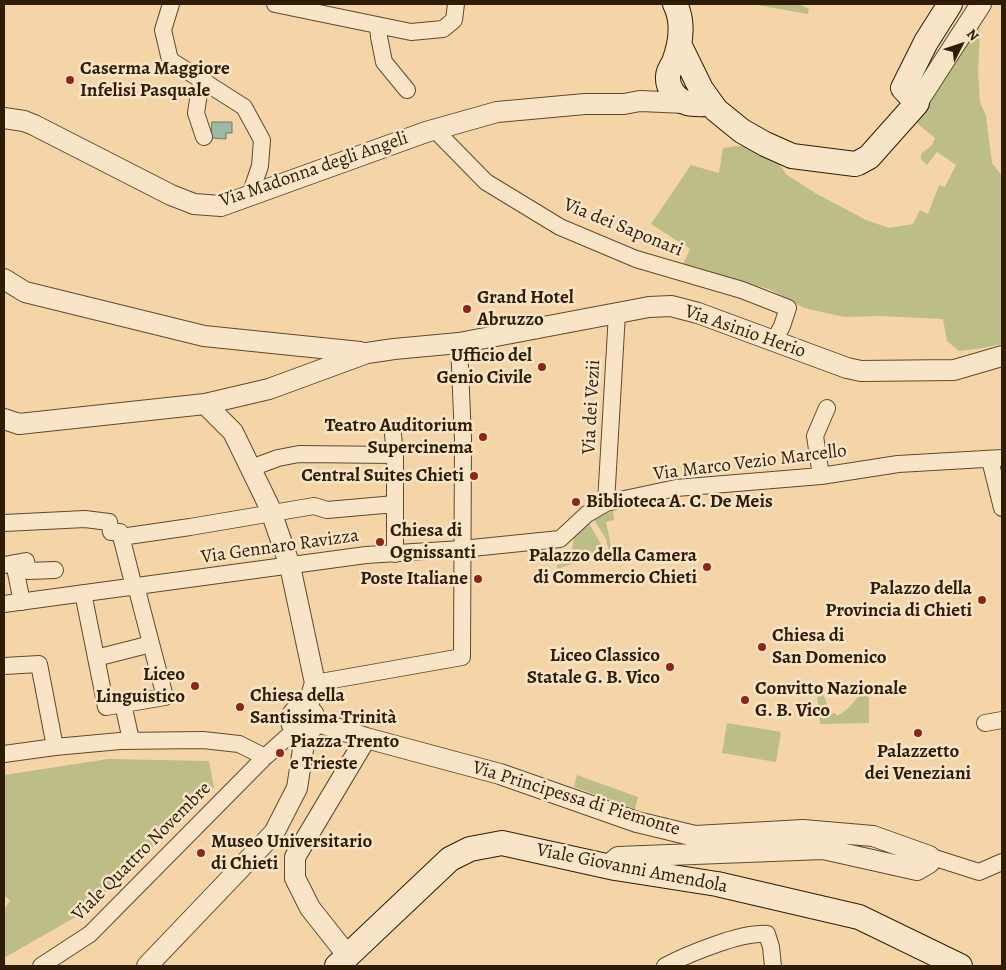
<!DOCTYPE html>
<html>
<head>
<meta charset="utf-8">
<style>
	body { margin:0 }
	#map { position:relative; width:1006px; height:970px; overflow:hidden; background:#f5d5a8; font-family:Alegreya,serif }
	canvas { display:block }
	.frame { position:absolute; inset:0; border:5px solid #2f1c04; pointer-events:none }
	.north { position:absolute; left:936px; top:20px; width:50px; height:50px; -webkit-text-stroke:4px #f8e4c6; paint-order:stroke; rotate:49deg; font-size:14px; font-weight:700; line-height:20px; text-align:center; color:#2f1c04 }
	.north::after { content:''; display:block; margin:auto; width:18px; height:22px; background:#2f1c04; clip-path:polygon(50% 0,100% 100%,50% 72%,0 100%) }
</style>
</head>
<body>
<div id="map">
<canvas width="1006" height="970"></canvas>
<div class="frame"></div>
<div class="north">N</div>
</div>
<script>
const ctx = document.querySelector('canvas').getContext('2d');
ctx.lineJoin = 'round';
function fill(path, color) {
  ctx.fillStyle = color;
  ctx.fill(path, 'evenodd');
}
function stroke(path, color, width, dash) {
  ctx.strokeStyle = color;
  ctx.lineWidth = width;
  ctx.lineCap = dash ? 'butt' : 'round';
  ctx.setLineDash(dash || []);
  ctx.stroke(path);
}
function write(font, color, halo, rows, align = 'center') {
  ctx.font = font + ' Alegreya,serif';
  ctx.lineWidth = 5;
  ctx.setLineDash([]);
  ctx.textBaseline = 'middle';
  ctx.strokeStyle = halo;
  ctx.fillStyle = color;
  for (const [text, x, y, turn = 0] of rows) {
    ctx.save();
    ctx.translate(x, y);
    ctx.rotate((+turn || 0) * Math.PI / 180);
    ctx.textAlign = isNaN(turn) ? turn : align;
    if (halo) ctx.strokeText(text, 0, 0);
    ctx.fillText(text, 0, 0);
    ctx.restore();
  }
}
const green = new Path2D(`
	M 751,4 L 799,4 L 809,9 L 808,14 Z
	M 978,26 L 980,32 L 978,71 L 980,102 L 986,116 L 992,163 L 1002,176 L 1002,344 L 982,348 L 959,351 L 947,341 L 943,319 L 880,316 L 844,317 L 804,308 L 769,289 L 682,267 L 690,249 L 651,224 L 691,165 L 719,173 L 723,148 L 745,145 L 774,157 L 787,175 L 817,194 L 866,220 L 889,228 L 913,224 L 920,210 L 928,214 L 939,185 L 945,187 L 956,165 L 937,152 L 927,165 L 921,159 L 921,154 L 932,145 L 935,138 L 918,124 L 913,117 Z
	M 613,511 L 614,520 L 606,522 L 612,551 L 609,551 L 606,539 L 594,520 L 603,514 Z
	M 589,523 L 606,553 L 557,569 L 557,565 L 561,564 L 560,555 L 571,552 L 575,535 Z
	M 865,685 L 866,694 L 869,695 L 869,723 L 820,724 L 817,695 L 823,694 L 831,714 L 835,713 L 837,716 C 850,709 858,698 865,685 Z
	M 727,723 L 781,732 L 776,762 L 722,753 Z
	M 108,759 L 209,761 L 214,788 L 86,911 L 4,958 L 4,911 L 10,900 L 4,896 L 4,775 Z
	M 577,775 L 638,797 L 635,809 L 574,787 Z`);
const water = new Path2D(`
	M 212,122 L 232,122 L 232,133 L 226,133 L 226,139 L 212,138 Z`);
const minor = new Path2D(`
	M 171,4 L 163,30 L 170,60 L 244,107 L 262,140 L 260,166 L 250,195
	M 275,4 L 411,32 L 443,29 L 454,20 L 456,4
	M 378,26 L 379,37 L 384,62 L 407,90
	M 434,129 L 486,182 L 560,227 L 636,259 L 742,290 L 788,308 L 782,326 L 774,341
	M 204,137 L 196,113 L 200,87 L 207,83
	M 990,460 L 1002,508
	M 251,468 L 278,458 L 299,454 L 395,455 L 393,434
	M 821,476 L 815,436 L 827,408
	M 606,503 L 617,313
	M 4,523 L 85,519 L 109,522 L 111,532 L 120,532 L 134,587
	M 121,537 L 190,527 L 314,506 L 327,510 L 395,504
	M 395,554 L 395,455
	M 14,563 L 22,602
	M 4,565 L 26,561 L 28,571 L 55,570
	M 83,593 L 106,707 L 165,697 L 136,586
	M 4,604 L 366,555 L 462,549 L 560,539 L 587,514 L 606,503 L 676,488 L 821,476 L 898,464 L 1002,458
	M 96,658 L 151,644
	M 4,666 L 39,664 L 55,747
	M 315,683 L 462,657 L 463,439 L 459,343
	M 123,704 L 131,740
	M 985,723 L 1002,720
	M 4,754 L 55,747 L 120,741 L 203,740 L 239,744 L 265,757
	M 929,856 L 979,872 L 1002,862
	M 41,966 L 90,934 L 265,757 L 296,729
	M 665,966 C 688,954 741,932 767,934 L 771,947 L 773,966`);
const tertiary = new Path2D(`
	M 917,103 L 981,4
	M 4,118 L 24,121 L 34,125 L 171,195 L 194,204 L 221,206 L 426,132 L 497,112 L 585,104 L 624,104 L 640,101 L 686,103
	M 4,279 L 25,292 L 204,336 L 360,352
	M 205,404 L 233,432 L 269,506 L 290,566 L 315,683 L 307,709
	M 4,419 L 19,424 L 205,404 L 269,389 L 367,353 L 394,349 L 459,343 L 649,307 L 671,306 L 698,313 L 847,368 L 861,371 L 954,370 L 1002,356
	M291 720a12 12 0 1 1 24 0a12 12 0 1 1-24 0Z
	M 315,721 L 366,738 L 500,774 L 637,822 L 695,836 L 803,830 L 873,836 L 929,856 L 929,863 L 917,870 L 823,849 L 618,857 L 608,866
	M 348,956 L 310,908 L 295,878 L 295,857 L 366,738
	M 147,966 L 274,833 L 297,788 L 304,743 L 304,732`);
const secondary = new Path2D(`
	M 675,4 C 684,22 681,43 674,62 C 672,66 668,71 668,76 C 667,88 676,100 687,103 C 694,105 703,104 711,104
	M 679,44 L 701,89 L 716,110 L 742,131 L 765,144 L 792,156 L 855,164 L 858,163 L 869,157 L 917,103 L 903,88 L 926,42 L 950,4
	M 337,966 L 450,859 L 470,849 L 502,843 L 615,868 L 717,884 L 859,917 L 960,966`);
const markers = [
	[70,80,5,"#8f2418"],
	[467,309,5,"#8f2418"],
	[542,367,5,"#8f2418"],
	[483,437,5,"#8f2418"],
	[474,476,5,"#8f2418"],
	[576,502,5,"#8f2418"],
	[380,542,5,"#8f2418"],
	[707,567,5,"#8f2418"],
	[478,579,5,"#8f2418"],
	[982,600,5,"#8f2418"],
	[762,647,5,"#8f2418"],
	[670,667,5,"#8f2418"],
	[195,686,5,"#8f2418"],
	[745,700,5,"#8f2418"],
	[240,707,5,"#8f2418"],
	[918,733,5,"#8f2418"],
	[280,753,5,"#8f2418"],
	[201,853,5,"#8f2418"]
];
const poiNames = [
	["Caserma Maggiore",80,69],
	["Infelisi Pasquale",80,91],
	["Grand Hotel",477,298],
	["Abruzzo",477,320],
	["Ufficio del",532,356,"right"],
	["Genio Civile",532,378,"right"],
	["Teatro Auditorium",473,426,"right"],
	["Supercinema",473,448,"right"],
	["Central Suites Chieti",464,476,"right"],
	["Biblioteca A. C. De Meis",586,502],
	["Chiesa di",390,531],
	["Ognissanti",390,553],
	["Palazzo della Camera",697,556,"right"],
	["di Commercio Chieti",697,578,"right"],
	["Poste Italiane",468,579,"right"],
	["Palazzo della",972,589,"right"],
	["Provincia di Chieti",972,611,"right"],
	["Chiesa di",772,636],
	["San Domenico",772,658],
	["Liceo Classico",660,656,"right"],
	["Statale G. B. Vico",660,678,"right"],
	["Liceo",185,675,"right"],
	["Linguistico",185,697,"right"],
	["Convitto Nazionale",755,689],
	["G. B. Vico",755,711],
	["Chiesa della",250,696],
	["Santissima Trinità",250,718],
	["Piazza Trento",290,742],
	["e Trieste",290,764],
	["Palazzetto",918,752,"center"],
	["dei Veneziani",918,774,"center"],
	["Museo Universitario",211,842],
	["di Chieti",211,864]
];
const streetNames = [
	["Via Madonna degli Angeli",314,170,-19],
	["Via dei Saponari",623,228,22],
	["Via Asinio Herio",745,332,19],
	["Via dei Vezii",592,407,-87],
	["Via Marco Vezio Marcello",750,463,-7],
	["Via Gennaro Ravizza",280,547,-8],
	["Via Principessa di Piemonte",576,799,17],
	["Viale Quattro Novembre",142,852,-45],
	["Viale Giovanni Amendola",632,869,11]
];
fill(green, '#bcbd87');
fill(water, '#9db9a4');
stroke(water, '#717a64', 1);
stroke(minor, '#604a2d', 18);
stroke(tertiary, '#604a2d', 22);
stroke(secondary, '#2f1c04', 26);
stroke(minor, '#f8e4c6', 16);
stroke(tertiary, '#f8e4c6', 20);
stroke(secondary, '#f8e4c6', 24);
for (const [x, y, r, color] of markers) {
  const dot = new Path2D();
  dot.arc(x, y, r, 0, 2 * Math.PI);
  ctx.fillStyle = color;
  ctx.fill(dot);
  stroke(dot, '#f8e4c6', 2);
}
write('bold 19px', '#2f1c04', '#f8e4c6', poiNames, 'left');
write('19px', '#2f1c04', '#f8e4c6', streetNames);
</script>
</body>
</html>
